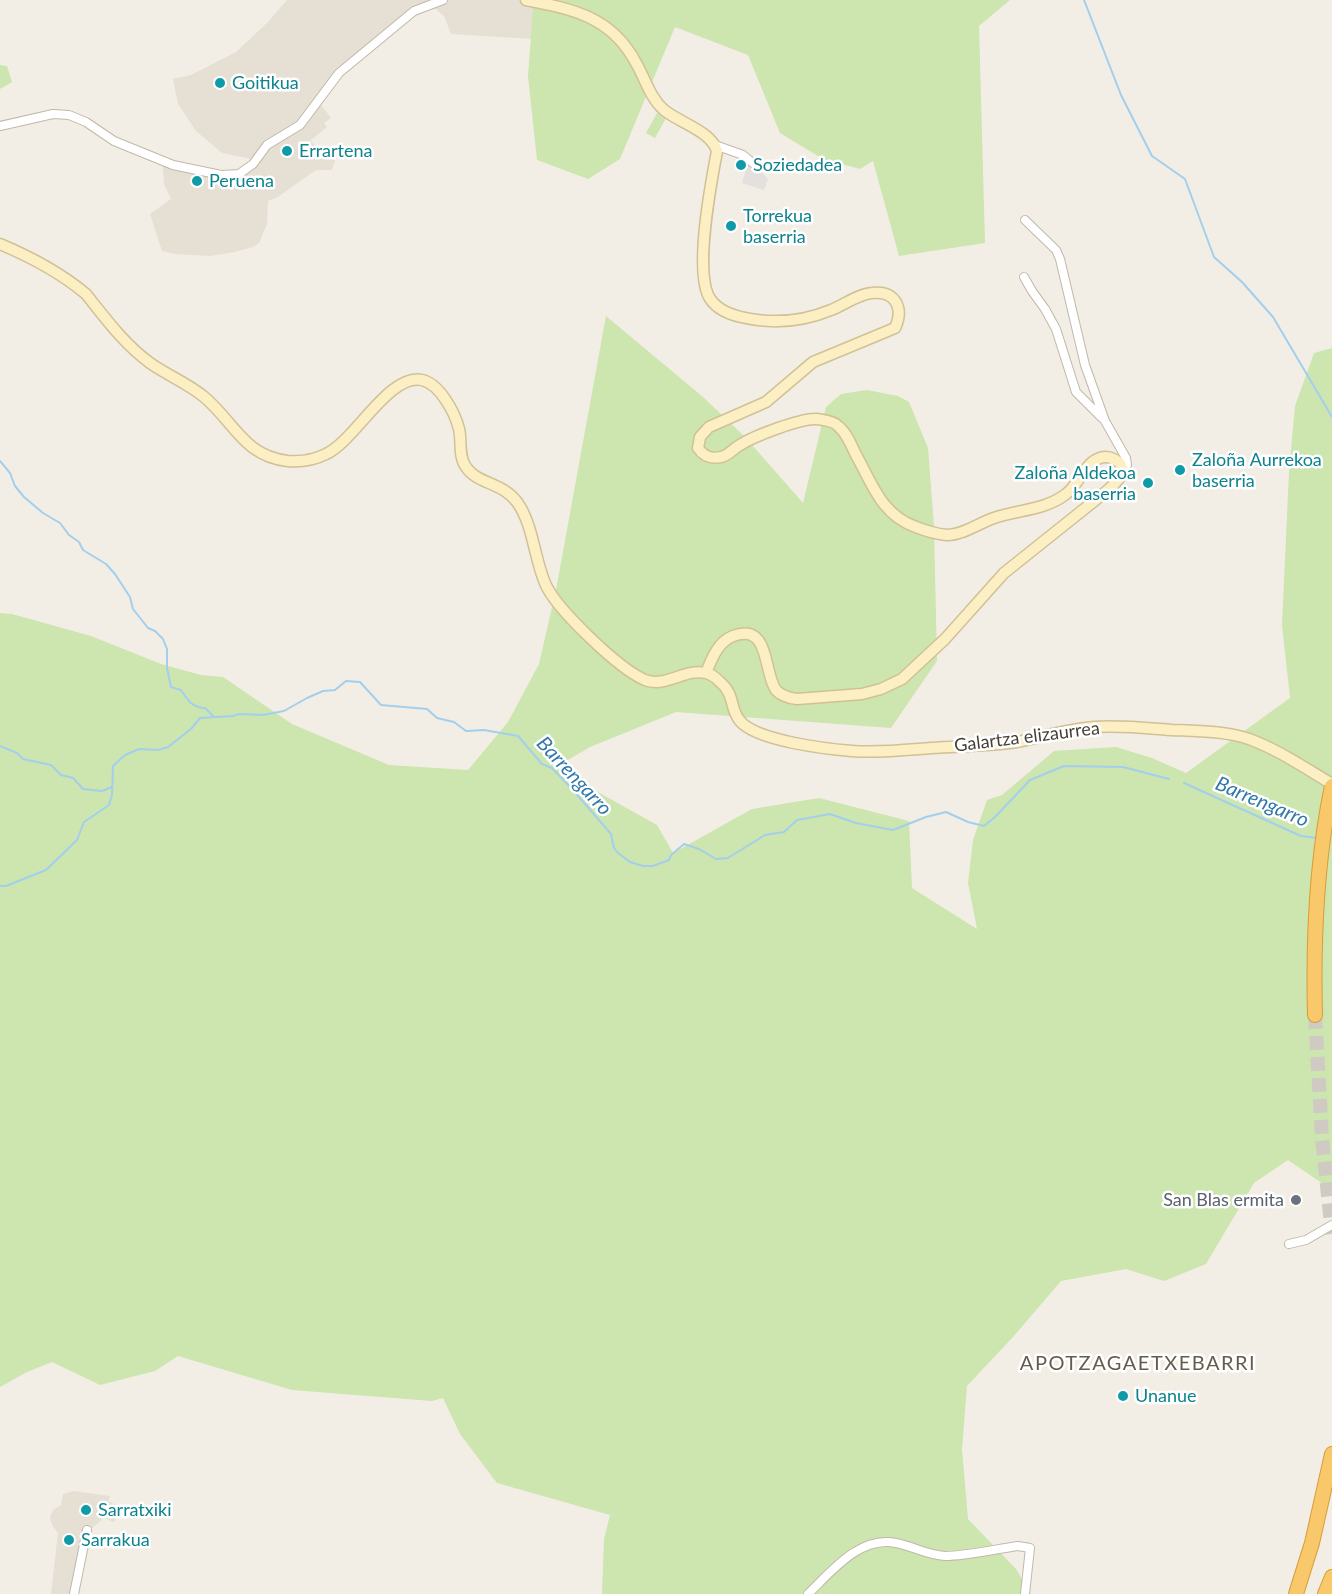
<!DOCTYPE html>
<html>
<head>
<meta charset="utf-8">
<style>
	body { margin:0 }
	canvas { display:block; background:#f2eee5 }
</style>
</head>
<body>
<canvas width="1332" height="1594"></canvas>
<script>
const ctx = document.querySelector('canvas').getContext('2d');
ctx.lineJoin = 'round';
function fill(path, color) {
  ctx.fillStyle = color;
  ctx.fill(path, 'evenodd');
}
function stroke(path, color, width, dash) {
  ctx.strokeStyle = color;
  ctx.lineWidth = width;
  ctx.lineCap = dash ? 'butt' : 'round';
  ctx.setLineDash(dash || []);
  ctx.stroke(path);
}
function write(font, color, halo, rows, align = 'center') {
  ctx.font = font + ' Lato,sans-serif';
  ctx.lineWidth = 5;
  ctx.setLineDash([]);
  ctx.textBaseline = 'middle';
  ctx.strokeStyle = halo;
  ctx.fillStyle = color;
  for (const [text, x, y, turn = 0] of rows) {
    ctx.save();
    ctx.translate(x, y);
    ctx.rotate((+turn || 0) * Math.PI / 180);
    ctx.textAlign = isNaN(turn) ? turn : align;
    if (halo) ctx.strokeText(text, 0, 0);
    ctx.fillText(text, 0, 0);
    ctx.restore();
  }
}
const residential = new Path2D(`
	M 287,0 L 542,0 L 532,39 L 451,34 L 444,16 L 433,7 L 417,13 L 342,74 L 332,85 L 321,105 L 331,118 L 324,123 L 327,127 L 310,141 L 335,160 L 332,170 L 316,170 L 278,197 L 268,201 L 267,224 L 259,243 L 253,247 L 235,252 L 210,256 L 175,254 L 162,251 L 150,214 L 171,199 L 164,184 L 163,168 L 164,159 L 180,165 L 224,173 L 238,171 L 246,166 L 251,159 L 222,153 L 196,131 L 178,104 L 173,79 L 191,75 L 236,52 L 268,22 Z
	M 74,1491 L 110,1496 L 108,1501 L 118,1506 L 114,1514 L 117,1516 L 114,1522 L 104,1518 L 91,1529 L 85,1544 L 75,1594 L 51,1594 L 58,1533 L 52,1525 L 50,1517 L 53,1510 L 61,1505 L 63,1494 Z`);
const green = new Path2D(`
	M 522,0 L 1010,0 L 979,26 L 985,243 L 899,256 L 873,161 L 860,169 L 823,159 L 780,133 L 748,55 L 675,27 L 620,159 L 588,179 L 537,160 L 528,76 L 533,9 Z
	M 0,65 L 7,66 L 12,82 L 0,89 Z
	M 657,113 L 666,118 L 655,138 L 646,133 Z
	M 606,316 L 703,397 L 745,437 L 803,503 L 826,407 L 841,394 L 867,390 L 898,396 L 909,402 L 928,448 L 934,526 L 937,661 L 891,728 L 676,712 L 590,747 L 566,761 L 596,791 L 657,825 L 673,853 L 752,809 L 819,798 L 909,821 L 912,888 L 977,929 L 968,883 L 973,840 L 987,800 L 1002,795 L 1054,751 L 1116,747 L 1152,758 L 1186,773 L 1290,698 L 1282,625 L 1289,472 L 1295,406 L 1314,353 L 1332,348 L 1332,1190 L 1288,1160 L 1254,1183 L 1206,1264 L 1164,1281 L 1126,1269 L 1061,1281 L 1013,1337 L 967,1386 L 962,1449 L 968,1519 L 1016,1569 L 1031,1594 L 602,1594 L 604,1539 L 610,1515 L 497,1483 L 460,1434 L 443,1398 L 432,1401 L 292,1390 L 178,1356 L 155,1371 L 100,1385 L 52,1362 L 27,1372 L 0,1387 L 0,613 L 12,614 L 91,636 L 161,664 L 201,675 L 223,677 L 292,724 L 389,765 L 468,770 L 508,722 L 539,664 L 556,590 Z`);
const parking = new Path2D(`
	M 748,163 L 754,164 L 768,179 L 764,190 L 742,183 Z`);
const stream = new Path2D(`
	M 1084,0 L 1121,95 L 1152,156 L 1185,179 L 1214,257 L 1242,282 L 1273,317 L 1332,417
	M 0,461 L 10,473 L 15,486 L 24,497 L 43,513 L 60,523 L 69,535 L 79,542 L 83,550 L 106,564 L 115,574 L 130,597 L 133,609 L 148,628 L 155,631 L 163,639 L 167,649 L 167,668 L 171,687 L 181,690 C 187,699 192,708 205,708 L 214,717
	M 0,746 L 17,753 L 23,759 L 51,765 L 61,775 L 73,778 L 83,789 L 102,791 L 112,787
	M 1184,783 L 1301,836 L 1317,838
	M 0,886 L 6,886 L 46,870 L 77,840 L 84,822 L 109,805 L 112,795 L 113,766 L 125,755 L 139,749 L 158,750 L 168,747 L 191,729 L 200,718 L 233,716 L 239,714 L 263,715 L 284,711 L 307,698 L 323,691 L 335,690 L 346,681 L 360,682 L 381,705 L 427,709 L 437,718 L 454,722 L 466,731 L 484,730 L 518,736 L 542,764 L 552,768 L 573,790 L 611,834 L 614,848 L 618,853 L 630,862 L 643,866 L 653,866 L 669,860 L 671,855 L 684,844 L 699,849 L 716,859 L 728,858 L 765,835 L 784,832 L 797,820 L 830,814 L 856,823 L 893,830 L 926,817 L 946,812 L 968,822 L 984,826 L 995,817 L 1030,780 L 1064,766 L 1123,767 L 1169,779`);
const highwayTunnel = new Path2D(`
	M 1315,1015 L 1322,1138 L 1332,1234`);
const street = new Path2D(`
	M 0,126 L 53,114 L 69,115 L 86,122 L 114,141 L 173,165 L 221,175 L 239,174 L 253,164 L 267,145 L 300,125 L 339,73 L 414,11 L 443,0
	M 715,145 L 743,155 L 754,164
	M 1025,220 L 1056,250 L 1060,259 L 1085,365 L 1105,421 L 1126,458 L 1127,465 L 1122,469
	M 1024,277 L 1032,291 L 1045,309 L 1056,329 L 1076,392 L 1102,418
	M 1289,1244 L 1306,1240 L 1332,1225
	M 74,1594 L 87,1530
	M 808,1594 C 831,1572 860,1535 896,1543 C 912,1546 927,1555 945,1556 C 966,1556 996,1549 1018,1546 L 1030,1548 L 1025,1594`);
const secondary = new Path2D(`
	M 526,0 C 573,9 612,17 636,63 C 645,78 650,98 664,110 C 680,123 711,131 717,151 C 711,183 695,266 708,295 C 714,308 728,314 741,317 C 771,324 802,322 831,310 C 844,305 858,294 872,293 C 896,290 904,309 895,328 L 813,362 L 766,402 L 709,427 L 700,437 L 698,448 C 704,457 711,459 721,457 C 728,456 734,448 740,445 C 754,436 801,418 817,419 C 823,420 834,421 838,426 C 846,432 851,444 855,453 C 872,483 881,515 916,527 C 926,531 936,534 947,535 C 963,535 979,523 994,518 C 1017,510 1046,510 1066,494 C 1079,485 1084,463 1100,458 C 1109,455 1125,461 1122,473 C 1121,479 1112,486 1108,490 L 1004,573 L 945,639 L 902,679 L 881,689 L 862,694 L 797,699 C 789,698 781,696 776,690 C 763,673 771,622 733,636 C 718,642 712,658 706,673
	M 0,244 C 31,257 61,273 86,294 C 106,319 124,344 150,363 C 167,375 187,383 203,396 C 234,421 243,456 288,461 C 300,462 314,460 326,454 C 355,441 389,373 422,380 C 440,384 455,413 459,429 C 462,441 458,456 466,467 C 477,484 502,482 517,502 C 533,524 534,557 545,583 C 555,608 619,669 645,680 C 666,688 685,668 706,673 C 711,674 715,677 719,681 C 736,695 729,708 740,721 C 757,741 827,749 852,751 C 878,753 905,750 931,748 C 959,746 989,746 1017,742 C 1042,737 1068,729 1094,727 C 1120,725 1146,728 1172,730 C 1197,731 1225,731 1249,739 C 1279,750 1305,768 1332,784`);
const highway = new Path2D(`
	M 1315,1015 C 1313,938 1316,862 1332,786
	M 1296,1594 L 1312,1543 L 1332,1454
	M 1325,1594 L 1332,1577`);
const markers = [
	[220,83,6,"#0f9aa8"],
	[287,151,6,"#0f9aa8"],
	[741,165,6,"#0f9aa8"],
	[197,181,6,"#0f9aa8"],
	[731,226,6,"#0f9aa8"],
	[1180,470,6,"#0f9aa8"],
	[1148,483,6,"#0f9aa8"],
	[1296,1200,6,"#6b7280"],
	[1123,1396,6,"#0f9aa8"],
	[86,1510,6,"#0f9aa8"],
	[69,1540,6,"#0f9aa8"]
];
const cultureNames = [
	["Goitikua",232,83],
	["Errartena",299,151],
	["Soziedadea",753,165],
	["Peruena",209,181],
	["Torrekua",743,216],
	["baserria",743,237],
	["Zaloña Aurrekoa",1192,460],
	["baserria",1192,481],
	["Zaloña Aldekoa",1136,473,"right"],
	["baserria",1136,494,"right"],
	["Unanue",1135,1396],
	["Sarratxiki",98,1510],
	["Sarrakua",81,1540]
];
const streetNames = [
	["Galartza elizaurrea",1027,737,-7]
];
const worshipNames = [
	["San Blas ermita",1284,1200]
];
const waterNames = [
	["Barrengarro",574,776,47],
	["Barrengarro",1262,802,23]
];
const neighbourhoodNames = [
	["APOTZAGAETXEBARRI",1138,1364]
];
fill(residential, '#e5e0d3');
fill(green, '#cde5af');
fill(parking, '#e3e0dd');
stroke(stream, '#a3cfed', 2);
stroke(highwayTunnel, '#cfcbc2', 14, [14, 7]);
stroke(street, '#c0b8ab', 10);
stroke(secondary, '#d0c196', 13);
stroke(highway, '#d79d3a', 16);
stroke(street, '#fff', 8);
stroke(secondary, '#fcefc4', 10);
stroke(highway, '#f8c86a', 14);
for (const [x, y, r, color] of markers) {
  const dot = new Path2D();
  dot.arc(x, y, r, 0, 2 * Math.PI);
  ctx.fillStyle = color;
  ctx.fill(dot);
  stroke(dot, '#fff', 2);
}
write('18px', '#0d838f', '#fff', cultureNames, 'left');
write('18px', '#443e35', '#fff', streetNames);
write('18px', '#5b616d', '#fff', worshipNames, 'right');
write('italic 20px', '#3378ab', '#fff', waterNames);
ctx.letterSpacing = '1.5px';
write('20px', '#665c4d', '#fff', neighbourhoodNames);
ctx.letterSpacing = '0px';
</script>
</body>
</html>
